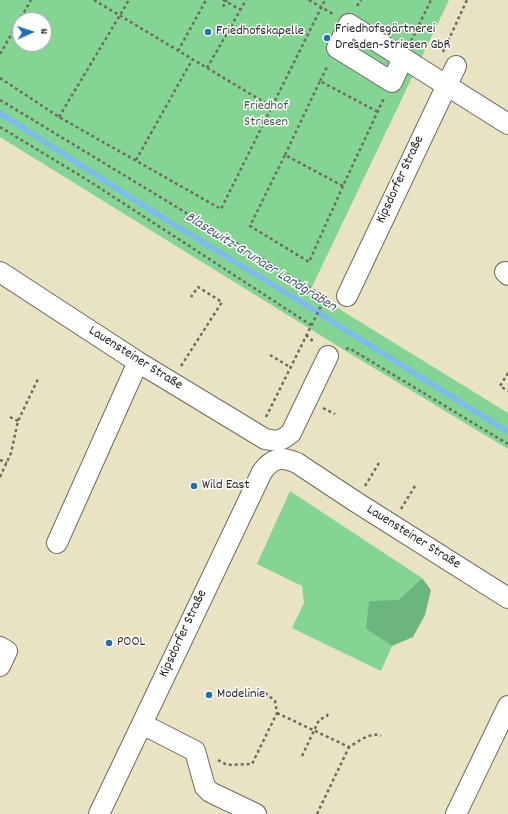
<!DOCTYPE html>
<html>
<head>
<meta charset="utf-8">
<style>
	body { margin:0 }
	#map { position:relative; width:508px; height:814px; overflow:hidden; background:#e9e3c3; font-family:Dekko,sans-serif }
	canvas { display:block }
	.north { position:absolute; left:12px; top:12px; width:40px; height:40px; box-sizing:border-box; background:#fff; border:1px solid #aaa; border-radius:50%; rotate:87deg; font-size:11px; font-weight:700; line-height:16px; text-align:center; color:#2b2b2b }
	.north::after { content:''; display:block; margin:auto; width:14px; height:18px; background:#1f6fb2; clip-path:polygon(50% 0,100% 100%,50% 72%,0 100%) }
</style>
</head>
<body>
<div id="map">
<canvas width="508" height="814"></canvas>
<div class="north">N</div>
</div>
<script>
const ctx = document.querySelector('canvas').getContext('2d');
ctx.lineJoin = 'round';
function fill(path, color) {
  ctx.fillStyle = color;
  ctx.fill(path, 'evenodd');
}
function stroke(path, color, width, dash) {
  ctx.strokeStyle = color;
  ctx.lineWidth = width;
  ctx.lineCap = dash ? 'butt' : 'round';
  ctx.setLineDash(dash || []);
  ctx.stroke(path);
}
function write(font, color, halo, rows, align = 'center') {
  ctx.font = font + ' Dekko,sans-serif';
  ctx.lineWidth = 3;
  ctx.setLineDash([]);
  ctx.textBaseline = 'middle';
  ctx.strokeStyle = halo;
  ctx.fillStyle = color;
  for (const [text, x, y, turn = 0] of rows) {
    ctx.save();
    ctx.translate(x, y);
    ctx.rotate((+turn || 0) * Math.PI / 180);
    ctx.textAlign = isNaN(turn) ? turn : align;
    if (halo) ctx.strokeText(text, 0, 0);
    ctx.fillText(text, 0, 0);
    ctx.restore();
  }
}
const green = new Path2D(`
	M 0,0 L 449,0 L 310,291 L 508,413 L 508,449 L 349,353 L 0,137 ZM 20,20 L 44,20 L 44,44 L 20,44 Z
	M 290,491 L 422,578 L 366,629 L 392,646 L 381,671 L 292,628 L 304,603 L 302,586 L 257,564 Z`);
const forest = new Path2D(`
	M 422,578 L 431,590 L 425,615 L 413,637 L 392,646 L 366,629 L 369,601 L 398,600 Z`);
const stream = new Path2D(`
	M 0,113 L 152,211 L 314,310 L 508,432`);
const path = new Path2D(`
	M 94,0 L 272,107
	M 223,0 L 241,10
	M 309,0 L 333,14
	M 357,6 L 361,0
	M 223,7 L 227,0
	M 411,41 L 431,0
	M 178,51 L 206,0
	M 443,52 L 467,0
	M 0,54 L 31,0
	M 207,68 L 246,0
	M 0,78 L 59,117 L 221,209 L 325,0
	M 320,81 L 328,65
	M 0,100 L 325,297
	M 59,117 L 129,0
	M 0,127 L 89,181 L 311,325
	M 285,155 L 320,81 L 378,112
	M 136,160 L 192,60
	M 343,186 L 309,262 L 250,226 L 285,155 L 343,186 L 384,98
	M 306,335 L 315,343
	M 346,349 L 349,348 L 508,444
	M 270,355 L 290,367
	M 181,366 L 222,302 L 198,287 L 191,297
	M 508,373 L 500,386 L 508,391
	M 323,408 L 335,414
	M 10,417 L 18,421
	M 266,417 L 326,296
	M 0,460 L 7,463
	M 0,477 L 11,453 L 18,421 L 38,379
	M 365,486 L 379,463
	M 401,509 L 415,486
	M 277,713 L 349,747 C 358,742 371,731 381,736
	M 302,756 L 319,720 L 327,716 L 328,713
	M 218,760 L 227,765 L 252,764 L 277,713 L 275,701 L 263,691
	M 317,814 L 349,747`);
const minor = new Path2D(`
	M 403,58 L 392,82 L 337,48 L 349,24 C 402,57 455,91 508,124
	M 0,272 L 138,362 L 265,439 C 278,442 281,441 291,433 L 328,356
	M 505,272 L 508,275
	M 347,296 L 456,66
	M 57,543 L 138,362
	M 0,647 L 7,651 L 0,666
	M 142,724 L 195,751 L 205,787 L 210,792 L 256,814
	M 99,814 L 262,472 C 272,458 281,456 297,463 L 356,502 L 508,598
	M 456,814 L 508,706`);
const markers = [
	[208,32,4,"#1f6fb2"],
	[327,38,4,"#1f6fb2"],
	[194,486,4,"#1f6fb2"],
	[109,643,4,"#1f6fb2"],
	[209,695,4,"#1f6fb2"]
];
const poiNames = [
	["Friedhofsgärtnerei",335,30],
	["Dresden-Striesen GbR",335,46],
	["Friedhofskapelle",216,32],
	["Wild East",202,486],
	["POOL",117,643],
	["Modelinie",217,695]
];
const parkNames = [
	["Friedhof",266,107],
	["Striesen",266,123]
];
const streetNames = [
	["Kipsdorfer Straße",401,180,-65],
	["Lauensteiner Straße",135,359,32],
	["Lauensteiner Straße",413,538,32],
	["Kipsdorfer Straße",184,634,-65]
];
const waterNames = [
	["Blasewitz‐Grunaer Landgraben",260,263,32]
];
fill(green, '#84d494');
fill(forest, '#6bb67e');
stroke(stream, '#7eb9f0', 5.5);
stroke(minor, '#6e6b60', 22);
stroke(path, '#6e6b60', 2.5, [3, 3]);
stroke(minor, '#fff', 20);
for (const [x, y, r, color] of markers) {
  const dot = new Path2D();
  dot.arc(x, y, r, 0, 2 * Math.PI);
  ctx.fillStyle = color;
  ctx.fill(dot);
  stroke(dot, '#fff', 1.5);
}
write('14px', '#2b2b2b', '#fff', poiNames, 'left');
write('14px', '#465e4a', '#fff', parkNames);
write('14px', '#2b2b2b', '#fff', streetNames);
write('italic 15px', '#485d70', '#fff', waterNames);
</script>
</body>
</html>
